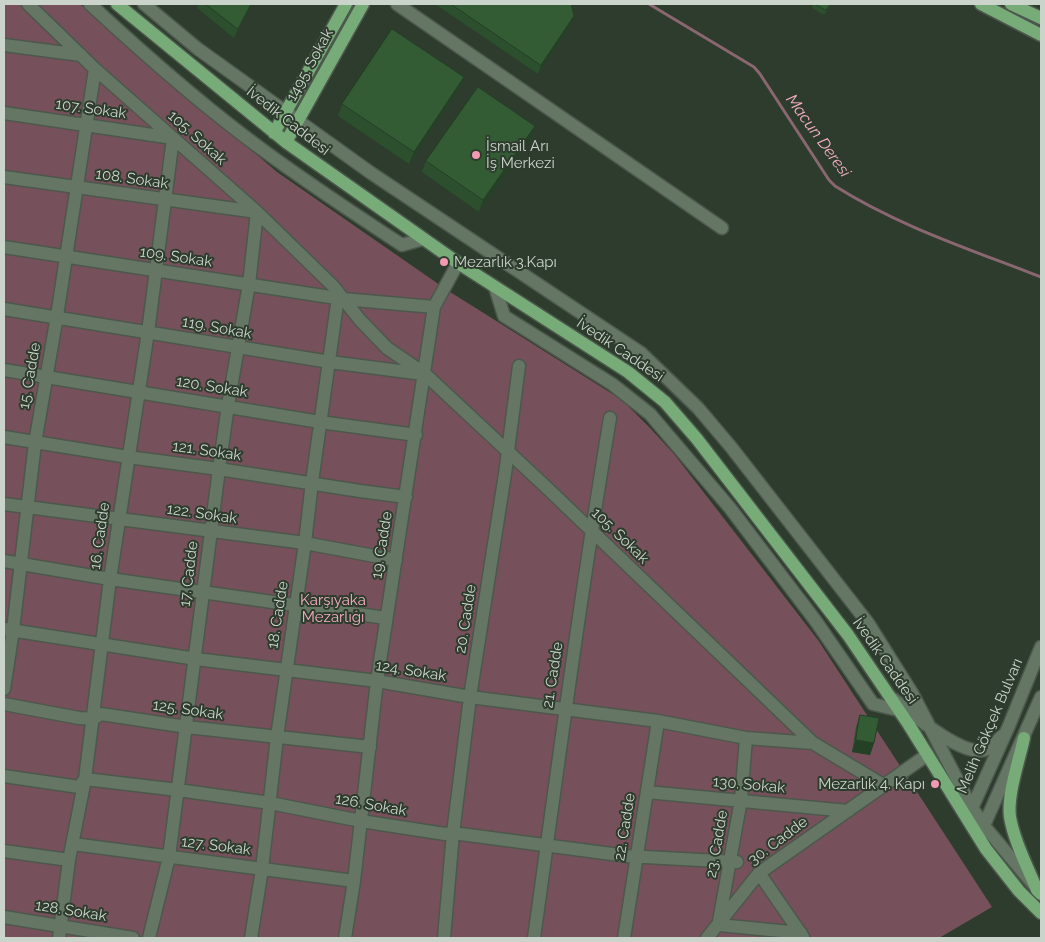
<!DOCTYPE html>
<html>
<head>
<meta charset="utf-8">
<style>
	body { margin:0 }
	#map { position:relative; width:1045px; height:942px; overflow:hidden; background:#2d3c2d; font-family:Raleway,sans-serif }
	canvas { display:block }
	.frame { position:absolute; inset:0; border:5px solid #cbd4cb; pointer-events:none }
</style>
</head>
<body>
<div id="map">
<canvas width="1045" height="942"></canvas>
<div class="frame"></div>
</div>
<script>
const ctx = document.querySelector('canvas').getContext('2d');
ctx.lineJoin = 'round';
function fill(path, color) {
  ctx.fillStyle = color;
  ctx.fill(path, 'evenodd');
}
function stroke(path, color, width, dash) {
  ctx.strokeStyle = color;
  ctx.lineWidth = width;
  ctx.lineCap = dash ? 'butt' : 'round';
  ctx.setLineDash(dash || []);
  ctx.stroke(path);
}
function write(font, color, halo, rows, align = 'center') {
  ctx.font = font + ' Raleway,sans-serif';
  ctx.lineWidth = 4;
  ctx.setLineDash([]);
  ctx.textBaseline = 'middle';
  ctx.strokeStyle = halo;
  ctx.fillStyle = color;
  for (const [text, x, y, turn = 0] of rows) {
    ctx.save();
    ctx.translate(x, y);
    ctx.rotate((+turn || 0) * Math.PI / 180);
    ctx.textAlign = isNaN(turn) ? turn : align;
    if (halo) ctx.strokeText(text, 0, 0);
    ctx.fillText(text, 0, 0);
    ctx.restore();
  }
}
const green = new Path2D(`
	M 4,4 L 80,4 L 277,172 L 447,290 L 622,400 L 650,428 L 674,454 L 818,640 L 992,907 L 939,938 L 4,938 Z`);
const stream = new Path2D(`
	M 649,4 L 754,67 L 760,74 L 829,180 L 835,186 C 898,226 972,250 1041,277`);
const minor = new Path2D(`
	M 28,4 L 95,69 L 257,212 L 333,286 L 360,320 L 387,348 L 425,374 L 546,487 L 813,743 L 883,785
	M 90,4 C 145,55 206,109 267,153 C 311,185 356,215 402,245 L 423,239
	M 144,4 L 198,49 L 371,173 L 641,353 L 698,408 L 731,447 L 868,623 L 912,693 L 972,808 L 985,827 L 1033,884
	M 397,4 L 722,228
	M 4,45 L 81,55
	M 4,113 L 173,138 L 148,332 L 110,579 L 85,779 L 69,860 L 59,938
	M 4,177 L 257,212 L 249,284 L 228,405 L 219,469 L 169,857 L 149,938
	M 4,247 L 343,299 L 434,307
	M 495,287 L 504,316 L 612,384 L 650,414 L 730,508 L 815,620 L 873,704 L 898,710
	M 4,309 L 330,362 L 423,374
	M 4,370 L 320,422 L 416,435
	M 4,437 L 128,457 L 219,469 L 360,491 L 406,497
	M 4,504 L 305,543 L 396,560
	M 4,561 L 110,579 L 386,618
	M 4,629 L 196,659 L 377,681 L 470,697 L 658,721 L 746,738 L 813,743
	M 4,689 L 13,630 L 35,443 L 57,316 L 95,69
	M 893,699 C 911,713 961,756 984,750 C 992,748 996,742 1002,736
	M 4,704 L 79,718 L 93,719 L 101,714 L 187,727 L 370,747
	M 4,776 L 79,787 L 85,779 L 178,790 L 270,803 L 361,821 L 445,834 L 453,833 L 627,856 L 737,862
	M 647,792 L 848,811
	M 968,811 L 972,808 L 1008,728 L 1041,647
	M 981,832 L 1041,697
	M 73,844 L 354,881
	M 4,851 L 69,860
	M 759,873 L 803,937
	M 4,917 L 133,938
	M 719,921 L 741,800 L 746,738
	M 719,925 L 801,933
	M 251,938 L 262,869 L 277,737 L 305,543 L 312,482 L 338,297
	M 345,938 L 354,881 L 377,681 L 434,307 L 458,263
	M 444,938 L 453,833 L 470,697 L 505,474 L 519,366
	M 534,938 C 558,765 581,591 610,418
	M 624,938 L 658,721
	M 707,938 L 759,873 L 927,755`);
const major = new Path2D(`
	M 117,4 L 286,142 L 458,263 L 628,372 L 665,402 L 697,439 L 848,635 L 909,725 L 986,849 L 1019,891 L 1041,913
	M 981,4 L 1041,35
	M 1011,4 L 1041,18
	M 274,133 L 346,4
	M 286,142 L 363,4
	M 1024,738 C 1019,761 1007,795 1010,817 C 1014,841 1028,868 1037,890 L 1041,894`);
const wall = new Path2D(`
	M 198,4 L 252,4 L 234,38 L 197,8 Z
	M 435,4 L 571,4 L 571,25 L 538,74 Z
	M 813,4 L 831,4 L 824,15 L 812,8 Z
	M 464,77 L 459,89 L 409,164 L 338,116 L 342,104 Z
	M 535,126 L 531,138 L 479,212 L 422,172 L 426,161 Z
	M 860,715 L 874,743 L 870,755 L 852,752 L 856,727 Z`);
const shadedWall = new Path2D(`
	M 251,4 L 252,4 L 234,38 L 238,29 Z
	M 574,16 L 571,25 L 538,74 L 541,65 Z
	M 464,77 L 459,89 L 409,164 L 414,152 Z
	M 535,126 L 531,138 L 479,212 L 483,200 Z
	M 856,740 L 874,743 L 870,755 L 852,752 Z`);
const building = new Path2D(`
	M 206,4 L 251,4 L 238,29 Z
	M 451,4 L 571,4 L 574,16 L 541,65 Z
	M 815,4 L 830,4 L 826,10 Z
	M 392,29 L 464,77 L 414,152 L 342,104 Z
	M 478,87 L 535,126 L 483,200 L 426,161 Z
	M 860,715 L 879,718 L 874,743 L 856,740 Z`);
const markers = [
	[476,155,5,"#f19ab2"],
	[444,262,5,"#f19ab2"],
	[935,784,5,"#f19ab2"]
];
const streetNames = [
	["1495. Sokak",310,65,-61],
	["107. Sokak",91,109,8],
	["İvedik Caddesi",288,121,38],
	["105. Sokak",197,138,42],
	["108. Sokak",132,179,8],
	["109. Sokak",176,257,8],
	["119. Sokak",217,328,10],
	["İvedik Caddesi",620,350,34],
	["15. Cadde",30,376,-80],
	["120. Sokak",212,387,9],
	["121. Sokak",207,451,8],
	["122. Sokak",202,514,8],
	["16. Cadde",100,536,-82],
	["105. Sokak",620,536,44],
	["19. Cadde",382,545,-81],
	["17. Cadde",189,574,-83],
	["18. Cadde",278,615,-81],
	["20. Cadde",466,619,-81],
	["İvedik Caddesi",885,661,55],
	["124. Sokak",411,671,9],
	["21. Cadde",553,675,-81],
	["125. Sokak",188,710,8],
	["Melih Gökçek Bulvarı",990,726,-67],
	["130. Sokak",749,785,5],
	["126. Sokak",371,805,10],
	["22. Cadde",625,827,-81],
	["30. Cadde",778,841,-37],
	["23. Cadde",717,844,-80],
	["127. Sokak",216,846,7],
	["128. Sokak",71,911,9]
];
const poiNames = [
	["İsmail Arı",486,146],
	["İş Merkezi",486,163],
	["Mezarlık 3.Kapı",454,262],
	["Mezarlık 4. Kapı",925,784,"right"]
];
const parkNames = [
	["Karşıyaka",333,600],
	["Mezarlığı",333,617]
];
const waterNames = [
	["Macun Deresi",818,136,54]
];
fill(green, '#76515b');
stroke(stream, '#8a6770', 3);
stroke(minor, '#4c584c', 15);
stroke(major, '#4c584c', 15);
stroke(minor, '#657665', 12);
stroke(major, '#77ac79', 12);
fill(wall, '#2c4f2e');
fill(shadedWall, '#244025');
fill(building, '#335c35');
stroke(building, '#244025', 1);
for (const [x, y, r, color] of markers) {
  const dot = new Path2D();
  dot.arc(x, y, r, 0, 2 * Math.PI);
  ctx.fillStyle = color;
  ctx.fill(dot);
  stroke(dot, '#2d3c2d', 2);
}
write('15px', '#cbd4cb', '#2d3c2d', streetNames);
write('15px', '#cbd4cb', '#2d3c2d', poiNames, 'left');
write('15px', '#f7afc2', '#2d3c2d', parkNames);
write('italic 16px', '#f5aec1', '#2d3c2d', waterNames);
</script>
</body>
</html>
